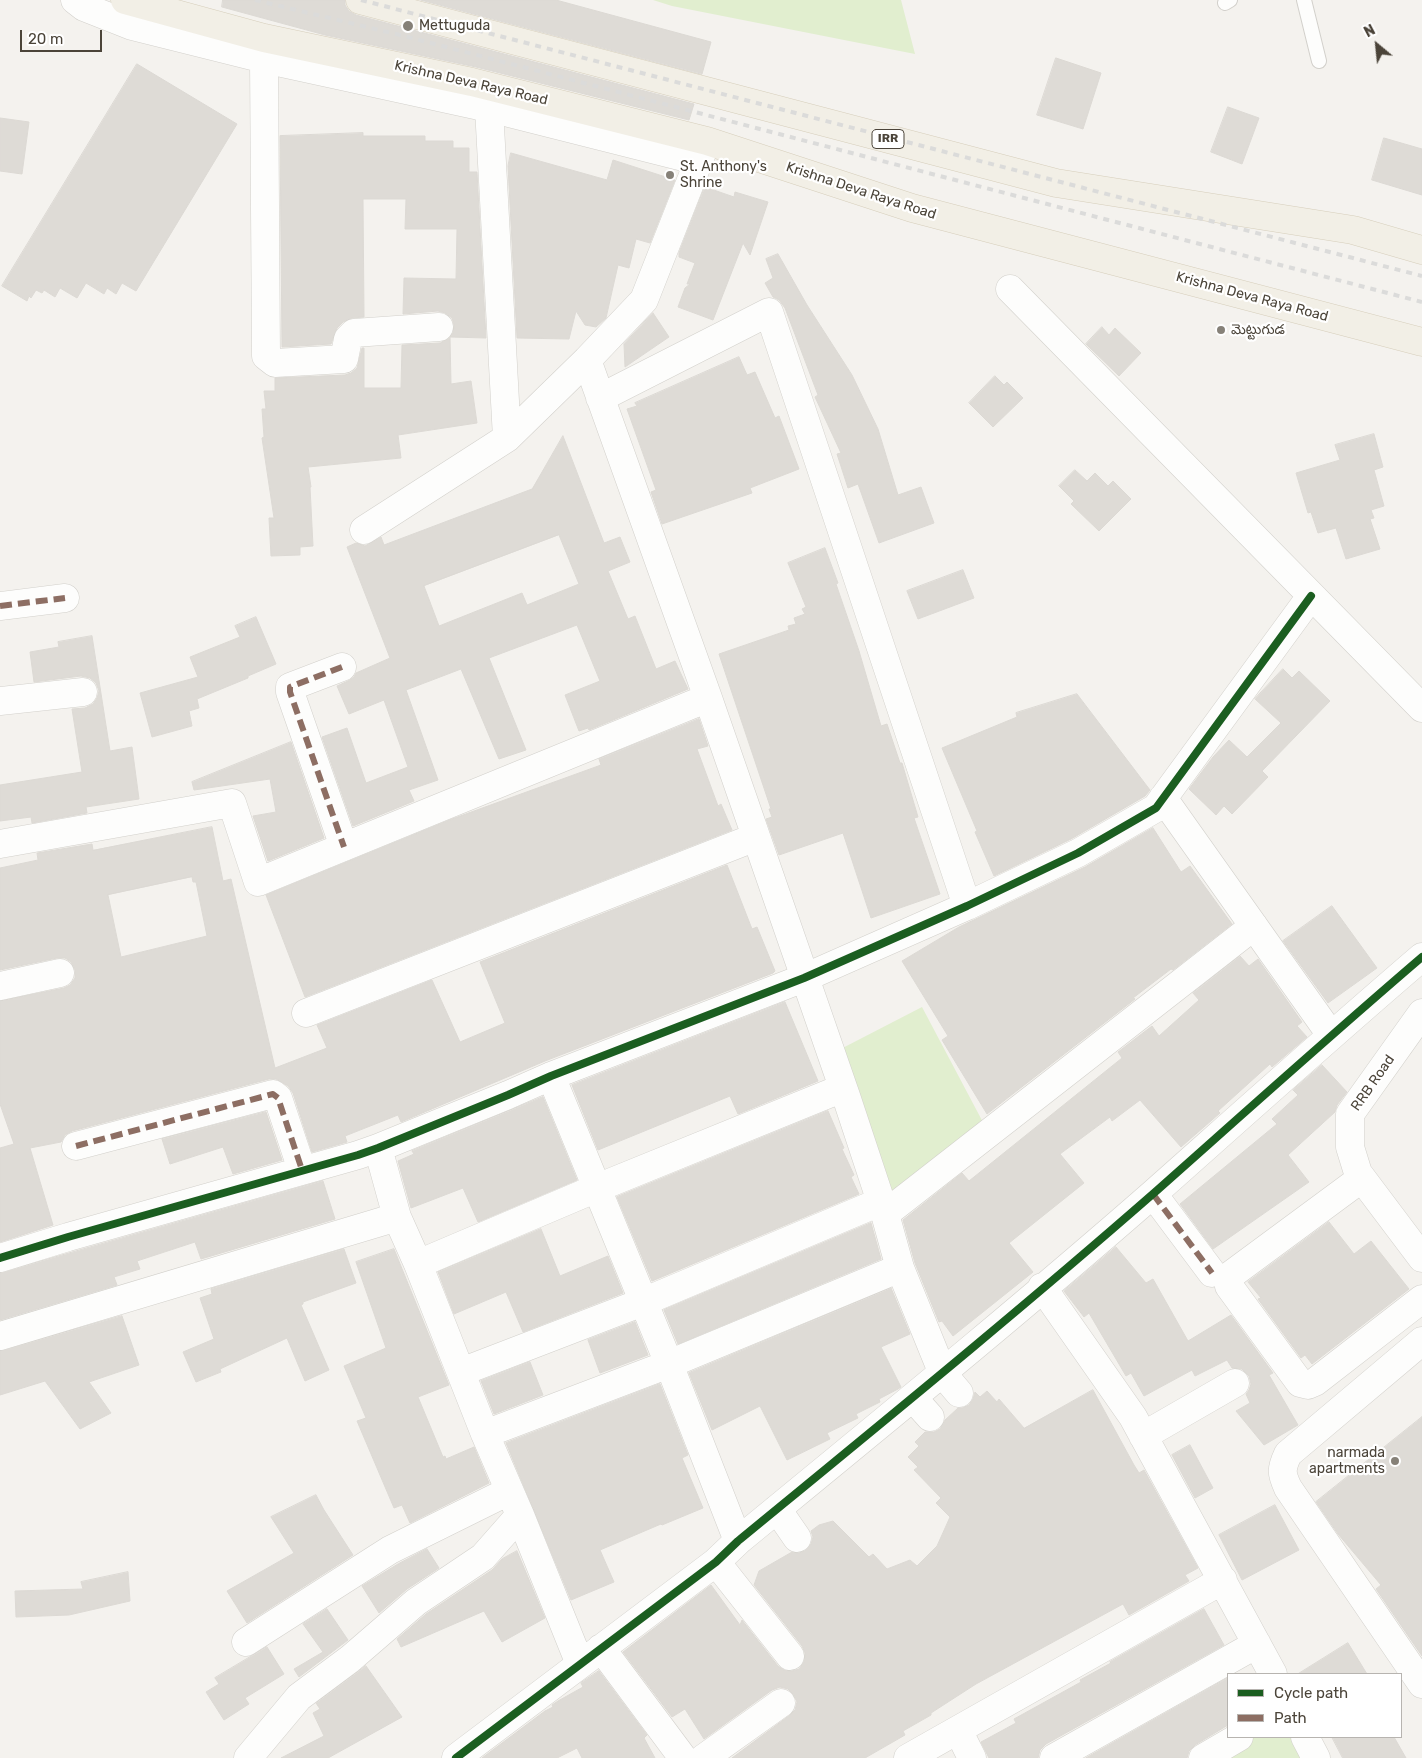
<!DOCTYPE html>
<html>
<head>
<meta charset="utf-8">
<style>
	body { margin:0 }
	#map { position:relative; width:1422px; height:1758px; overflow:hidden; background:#f4f2ee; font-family:Rubik,sans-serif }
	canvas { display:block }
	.legend { position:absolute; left:1227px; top:1673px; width:175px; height:65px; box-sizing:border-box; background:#fff; border:1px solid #b7b4b0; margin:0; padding:6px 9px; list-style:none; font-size:15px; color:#4b4439 }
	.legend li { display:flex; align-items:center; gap:10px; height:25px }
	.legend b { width:25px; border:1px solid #b7b4b0 }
	.north { position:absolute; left:1352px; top:20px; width:50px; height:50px; -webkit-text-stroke:4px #fff; paint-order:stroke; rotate:332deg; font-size:14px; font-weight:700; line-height:20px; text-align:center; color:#4b4439 }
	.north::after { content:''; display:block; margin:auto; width:18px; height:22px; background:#4b4439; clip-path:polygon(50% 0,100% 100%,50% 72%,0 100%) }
	.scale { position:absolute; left:20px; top:30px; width:82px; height:22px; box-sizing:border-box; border:2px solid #4b4439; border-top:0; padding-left:6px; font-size:15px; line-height:18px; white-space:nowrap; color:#4b4439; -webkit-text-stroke:4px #fff; paint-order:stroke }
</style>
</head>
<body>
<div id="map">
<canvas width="1422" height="1758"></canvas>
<ul class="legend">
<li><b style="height:6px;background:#1b5e20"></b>Cycle path</li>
<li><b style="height:6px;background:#8d6e63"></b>Path</li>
</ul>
<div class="north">N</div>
<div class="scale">20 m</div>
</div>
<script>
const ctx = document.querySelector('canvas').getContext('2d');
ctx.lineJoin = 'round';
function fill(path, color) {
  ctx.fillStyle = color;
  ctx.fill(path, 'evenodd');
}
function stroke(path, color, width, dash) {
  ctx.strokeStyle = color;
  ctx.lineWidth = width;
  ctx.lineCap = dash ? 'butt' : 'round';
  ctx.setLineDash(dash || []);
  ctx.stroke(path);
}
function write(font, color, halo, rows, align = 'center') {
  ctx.font = font + ' Rubik,"Noto Sans Telugu",sans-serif';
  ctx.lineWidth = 4.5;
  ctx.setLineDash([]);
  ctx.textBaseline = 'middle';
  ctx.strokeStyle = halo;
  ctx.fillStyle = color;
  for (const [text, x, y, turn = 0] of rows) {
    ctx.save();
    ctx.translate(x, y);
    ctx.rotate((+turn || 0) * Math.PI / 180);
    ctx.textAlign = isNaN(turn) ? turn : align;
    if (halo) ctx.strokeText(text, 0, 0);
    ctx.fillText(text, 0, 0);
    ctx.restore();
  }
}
const green = new Path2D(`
	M 653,0 L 901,0 L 915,54 L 672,6 Z
	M 922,1007 L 986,1128 L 885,1214 L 831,1054 Z
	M 1239,1737 L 1305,1737 L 1316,1758 L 1203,1758 Z`);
const building = new Path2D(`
	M 223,0 L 345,0 L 345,5 L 349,11 L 356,15 L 694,104 L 689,120 L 476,67 L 325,35 L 222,7 Z
	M 421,0 L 556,0 L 711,42 L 702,74 Z
	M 1056,58 L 1101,73 L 1083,129 L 1037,115 Z
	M 137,64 L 237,124 L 136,291 L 122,283 L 116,294 L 107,288 L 104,294 L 86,283 L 77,298 L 60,288 L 55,297 L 44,290 L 42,293 L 36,290 L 31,298 L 29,296 L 27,301 L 2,286 Z
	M 1228,107 L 1259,118 L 1242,164 L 1211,152 Z
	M 0,118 L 29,122 L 22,174 L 0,171 Z
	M 363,133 L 363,136 L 425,136 L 425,141 L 453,141 L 453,148 L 469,148 L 469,172 L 477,172 L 486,338 L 450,337 L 453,333 L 454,325 L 452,318 L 445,313 L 438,311 L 403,314 L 404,278 L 456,279 L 457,229 L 405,229 L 406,199 L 363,199 L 364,317 L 352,318 L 343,322 L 337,328 L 331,344 L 282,347 L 280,136 Z
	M 1384,138 L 1422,149 L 1422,195 L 1372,180 Z
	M 511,153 L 607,180 L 613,160 L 675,180 L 650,243 L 636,239 L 629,268 L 618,265 L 606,318 L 596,327 L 585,325 L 576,311 L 569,339 L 517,338 L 508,166 Z
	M 705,187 L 734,197 L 735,192 L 768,202 L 750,255 L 743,243 L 713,320 L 678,307 L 685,288 L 690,284 L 687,284 L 695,263 L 679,257 L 679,253 Z
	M 778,254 L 807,305 L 852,375 L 878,429 L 898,495 L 921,487 L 934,523 L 879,543 L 858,484 L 848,488 L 837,454 L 841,453 L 815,397 L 818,395 L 785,308 L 779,300 L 773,297 L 765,283 L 773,278 L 766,259 Z
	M 653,313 L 669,337 L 625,367 L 624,344 Z
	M 1102,327 L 1109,335 L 1115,328 L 1141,353 L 1119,376 L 1086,344 Z
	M 450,337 L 451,384 L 471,381 L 477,423 L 398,435 L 401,458 L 308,467 L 311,487 L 310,487 L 313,546 L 300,547 L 300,555 L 271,556 L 269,518 L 274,518 L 262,438 L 264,437 L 262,409 L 266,409 L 264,391 L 275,391 L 275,378 L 345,375 L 351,373 L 357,368 L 362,348 L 364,348 L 364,388 L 401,388 L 402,345 L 440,343 Z
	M 739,357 L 747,375 L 755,372 L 775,418 L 779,416 L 799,469 L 750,488 L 752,493 L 662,524 L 651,492 L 656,490 L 627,409 L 637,406 L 635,403 Z
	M 995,376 L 1004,385 L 1007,382 L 1023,398 L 993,427 L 969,403 Z
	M 1374,434 L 1383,467 L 1374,470 L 1384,506 L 1371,510 L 1374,518 L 1370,519 L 1380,549 L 1346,559 L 1336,528 L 1318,533 L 1311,512 L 1308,513 L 1296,473 L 1340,460 L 1335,445 Z
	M 563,436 L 604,543 L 620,537 L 630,562 L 608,571 L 628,619 L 635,616 L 656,669 L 675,661 L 688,689 L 589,730 L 588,728 L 579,731 L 565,695 L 600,681 L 577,625 L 489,658 L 526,750 L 499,759 L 461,669 L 406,690 L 438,780 L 409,790 L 414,801 L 353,826 L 322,737 L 347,728 L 366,783 L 408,767 L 384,700 L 349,714 L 337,686 L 348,681 L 354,677 L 356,673 L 390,658 L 347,547 L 356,543 L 365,546 L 381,537 L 384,545 L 532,489 ZM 559,535 L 579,584 L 527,605 L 522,593 L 439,626 L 424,586 Z
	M 1075,470 L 1087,481 L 1095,473 L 1108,486 L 1113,481 L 1131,499 L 1099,531 L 1071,504 L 1074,501 L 1059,486 Z
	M 825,548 L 838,583 L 836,584 L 859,651 L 881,726 L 887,724 L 900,763 L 902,763 L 918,817 L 914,818 L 940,894 L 871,918 L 843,833 L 779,855 L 766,819 L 772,817 L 769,809 L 771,809 L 719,654 L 789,630 L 788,626 L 796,624 L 794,618 L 805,614 L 802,609 L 806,607 L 788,563 Z
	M 963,570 L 974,598 L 918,619 L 907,591 Z
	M 256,617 L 276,664 L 248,676 L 248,678 L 197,699 L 199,708 L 189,711 L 192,726 L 152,737 L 140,693 L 198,677 L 190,657 L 240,637 L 235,626 Z
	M 92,636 L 110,751 L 132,747 L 139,799 L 86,807 L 87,813 L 32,823 L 31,817 L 0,821 L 0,785 L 82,772 L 72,709 L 85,708 L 93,704 L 97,698 L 99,691 L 96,683 L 90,678 L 81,676 L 34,682 L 30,652 L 59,647 L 58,642 Z
	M 1283,669 L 1292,678 L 1299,671 L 1330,701 L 1262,771 L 1268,777 L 1232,814 L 1224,806 L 1216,815 L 1189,789 L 1213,757 L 1229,740 L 1247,757 L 1281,723 L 1255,699 Z
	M 1077,694 L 1150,790 L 1145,796 L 1071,839 L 994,876 L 975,832 L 977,831 L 942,748 L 1017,717 L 1016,713 Z
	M 699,719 L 708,746 L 697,749 L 718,806 L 721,804 L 732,830 L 305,997 L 266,895 L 452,819 L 601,765 L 599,759 Z
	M 291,742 L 324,838 L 268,861 L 253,816 L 276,812 L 270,779 L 194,790 L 192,782 Z
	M 212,827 L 223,881 L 231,879 L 275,1068 L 327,1048 L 317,1025 L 432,980 L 460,1042 L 505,1023 L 480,962 L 727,865 L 752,929 L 757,927 L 775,971 L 773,973 L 545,1061 L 401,1122 L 398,1115 L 345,1136 L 347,1142 L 312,1152 L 293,1093 L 288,1086 L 276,1079 L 269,1079 L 72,1131 L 65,1135 L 61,1142 L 30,1148 L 53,1225 L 0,1242 L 0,1148 L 14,1144 L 0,1104 L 0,1001 L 64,988 L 70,985 L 75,978 L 75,970 L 71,962 L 65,958 L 57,958 L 0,970 L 0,868 L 38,860 L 37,853 L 92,844 L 93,850 ZM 192,877 L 193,882 L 196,882 L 207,936 L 121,957 L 108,895 Z
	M 1153,828 L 1181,872 L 1190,866 L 1232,924 L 1173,970 L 1171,969 L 1133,998 L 1135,999 L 987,1114 L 942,1040 L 948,1036 L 902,961 L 959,927 L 1085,867 Z
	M 1332,906 L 1377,968 L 1328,1003 L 1283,941 Z
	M 1240,956 L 1249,966 L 1258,959 L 1302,1022 L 1297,1026 L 1307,1037 L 1272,1067 L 1270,1064 L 1218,1111 L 1220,1113 L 1181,1147 L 1140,1100 L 1112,1121 L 1110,1117 L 1060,1154 L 1084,1183 L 1009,1243 L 1033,1272 L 953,1336 L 942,1321 L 939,1322 L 915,1263 L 903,1220 L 962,1173 L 969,1181 L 1122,1058 L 1118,1052 L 1152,1026 L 1159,1036 L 1199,1000 L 1193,993 Z
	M 785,1002 L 818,1081 L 738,1114 L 730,1096 L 598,1150 L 572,1085 Z
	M 1322,1065 L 1347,1092 L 1337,1105 L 1335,1112 L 1288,1155 L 1309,1182 L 1213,1249 L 1180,1204 L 1277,1124 L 1272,1119 L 1298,1095 L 1293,1090 Z
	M 543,1097 L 577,1180 L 478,1222 L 463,1188 L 411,1208 L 398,1161 L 414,1154 L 412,1151 Z
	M 828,1111 L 844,1148 L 842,1149 L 854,1175 L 851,1177 L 859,1194 L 652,1281 L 617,1197 Z
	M 266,1112 L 282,1160 L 233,1174 L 223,1147 L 170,1164 L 162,1139 Z
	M 323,1181 L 335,1219 L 201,1259 L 195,1242 L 137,1261 L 140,1269 L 114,1277 L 117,1285 L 0,1320 L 0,1273 Z
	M 1329,1222 L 1354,1254 L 1371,1241 L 1409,1289 L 1312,1364 L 1305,1355 L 1301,1358 L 1258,1299 L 1261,1298 L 1248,1282 Z
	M 871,1223 L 881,1259 L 678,1344 L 664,1310 Z
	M 541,1229 L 560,1276 L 608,1256 L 623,1293 L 523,1332 L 506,1292 L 454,1314 L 438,1272 Z
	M 1116,1247 L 1146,1283 L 1153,1279 L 1188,1341 L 1231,1315 L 1273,1373 L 1269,1375 L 1298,1425 L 1264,1445 L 1236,1411 L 1250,1403 L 1246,1394 L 1249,1390 L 1251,1384 L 1249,1376 L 1242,1369 L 1232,1368 L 1227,1360 L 1195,1376 L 1192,1370 L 1144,1396 L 1131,1373 L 1126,1376 L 1089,1313 L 1084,1317 L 1064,1291 Z
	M 344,1249 L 356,1283 L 303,1302 L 303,1304 L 301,1305 L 329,1370 L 305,1381 L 287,1338 L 220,1369 L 221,1372 L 196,1382 L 183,1352 L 214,1339 L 200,1298 L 212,1294 L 211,1289 Z
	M 394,1249 L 449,1385 L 418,1397 L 443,1457 L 445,1456 L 446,1459 L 474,1447 L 489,1483 L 410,1523 L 402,1505 L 394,1508 L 357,1421 L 366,1418 L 344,1366 L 386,1348 L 356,1262 Z
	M 891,1288 L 910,1334 L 881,1347 L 901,1387 L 898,1389 L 879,1399 L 880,1402 L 856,1414 L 858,1418 L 827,1433 L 830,1439 L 787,1460 L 760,1406 L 712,1430 L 689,1373 Z
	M 122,1316 L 139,1365 L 89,1382 L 111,1413 L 80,1429 L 45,1381 L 0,1395 L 0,1351 Z
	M 635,1322 L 648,1355 L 600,1373 L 588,1340 Z
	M 530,1362 L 543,1395 L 494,1414 L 481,1381 Z
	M 660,1384 L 688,1455 L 682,1458 L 703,1508 L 662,1525 L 661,1524 L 600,1550 L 614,1582 L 571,1600 L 506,1443 Z
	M 1093,1390 L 1134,1465 L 1139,1473 L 1144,1470 L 1198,1568 L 1185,1575 L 1189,1581 L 1129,1615 L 1123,1604 L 976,1684 L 931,1713 L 931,1715 L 903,1731 L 905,1735 L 865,1758 L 732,1758 L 790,1715 L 795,1710 L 797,1702 L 793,1694 L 788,1689 L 780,1687 L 772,1690 L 704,1739 L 685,1709 L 672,1717 L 623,1652 L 711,1585 L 740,1625 L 742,1620 L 778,1666 L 784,1670 L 792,1671 L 799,1669 L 804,1662 L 805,1653 L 802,1646 L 754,1585 L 759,1571 L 792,1552 L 799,1553 L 805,1551 L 811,1544 L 813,1537 L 811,1531 L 819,1525 L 833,1521 L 869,1557 L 873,1554 L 887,1569 L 910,1560 L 917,1566 L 937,1546 L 950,1517 L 936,1503 L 941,1498 L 914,1470 L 918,1467 L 908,1457 L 919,1446 L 915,1442 L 925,1432 L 934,1432 L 940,1429 L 945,1420 L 958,1408 L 962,1408 L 969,1405 L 973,1399 L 975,1392 L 980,1397 L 987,1391 L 997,1402 L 999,1399 L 1024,1428 Z
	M 1422,1417 L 1422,1656 L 1376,1589 L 1381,1585 L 1338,1534 L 1316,1502 Z
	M 1190,1445 L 1213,1488 L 1195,1498 L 1172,1455 Z
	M 316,1495 L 324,1510 L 353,1555 L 247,1623 L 227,1591 L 294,1553 L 271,1517 Z
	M 1275,1505 L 1299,1550 L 1242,1580 L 1219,1535 Z
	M 427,1549 L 439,1568 L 407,1589 L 379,1613 L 362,1586 L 398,1564 Z
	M 517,1551 L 545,1618 L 502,1642 L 484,1611 L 401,1647 L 397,1639 L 426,1614 L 492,1570 L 502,1559 Z
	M 128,1572 L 130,1601 L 69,1615 L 16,1617 L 15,1591 L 83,1589 L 81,1582 Z
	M 327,1609 L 348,1640 L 299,1677 L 294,1669 L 323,1652 L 303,1624 Z
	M 1204,1609 L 1224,1645 L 1046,1744 L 1040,1750 L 1038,1758 L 989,1758 L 981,1742 L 1016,1723 L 1014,1719 L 1081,1682 L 1080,1680 L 1111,1663 L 1110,1662 Z
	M 1348,1643 L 1367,1674 L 1298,1674 Z
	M 267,1647 L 284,1674 L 245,1698 L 249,1704 L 224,1720 L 206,1692 L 219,1684 L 215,1678 Z
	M 366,1666 L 402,1717 L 328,1758 L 281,1758 L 324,1736 L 313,1713 L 320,1709 L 316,1703 Z
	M 599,1671 L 647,1735 L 644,1738 L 655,1758 L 582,1758 L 577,1748 L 557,1758 L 482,1758 L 545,1711 L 553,1707 L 552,1705 L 558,1701 L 583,1687 L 581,1683 Z
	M 1228,1678 L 1228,1725 L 1195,1745 L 1189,1751 L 1187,1758 L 1086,1758 Z
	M 1332,1737 L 1394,1737 L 1406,1758 L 1343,1758 Z`);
const service = new Path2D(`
	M 1304,0 L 1319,61
	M 1225,3 L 1230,0`);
const minor = new Path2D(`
	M 75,0 L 84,7 L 132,26 L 264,59 L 489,108 L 699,161
	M 264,59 L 266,356 L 275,363 L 344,359 L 348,339 L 354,333 L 439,327
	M 489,108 L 507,438
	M 1010,289 L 1422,708
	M 587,360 L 708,698 L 846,1096 L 885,1214 L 900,1268 L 943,1374 L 959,1393
	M 600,398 L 769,312 L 967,906
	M 364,530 L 507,438 L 587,360 L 644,300 L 705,145
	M 0,606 L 65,598
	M 342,667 L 295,685 L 290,687 L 290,692 L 344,847
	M 0,701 L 83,692
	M 1163,798 L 1331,1035
	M 0,844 L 232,803 L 258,882 L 708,698
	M 0,986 L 60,973
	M 306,1013 L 756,837
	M 1422,1013 L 1350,1114 L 1350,1147 L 1358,1173 L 1422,1258
	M 551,1076 L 669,1364 L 738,1541
	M 76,1146 L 273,1094 L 278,1098 L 302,1170
	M 378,1148 L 397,1217 L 418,1264 L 485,1434 L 520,1515 L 580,1664
	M 1362,1178 L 1232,1274 L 1228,1280 L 1229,1286 L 1300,1383 L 1308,1385 L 1315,1382 L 1422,1299
	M 1153,1194 L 1212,1273
	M 885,1214 L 1254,926
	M 0,1258 L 68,1237 L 358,1155 L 378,1148 L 508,1095 L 551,1076 L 804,978 L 967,906 L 1078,853 L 1156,808 L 1311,596
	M 418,1264 L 597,1188 L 843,1088
	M 1042,1287 L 1133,1417 L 1273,1674
	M 0,1336 L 397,1217
	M 1422,1341 L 1288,1454 C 1281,1469 1281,1473 1288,1488 L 1422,1684
	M 461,1372 L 643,1302 L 880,1202
	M 913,1398 L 930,1417
	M 485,1434 L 669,1364 L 900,1268
	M 1143,1436 L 1235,1383
	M 777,1509 L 797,1538
	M 716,1562 L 790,1656
	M 246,1642 L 390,1550 L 509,1491
	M 601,1648 L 683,1758
	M 958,1730 L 972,1758
	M 1305,1737 L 1316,1758
	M 248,1758 L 299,1697 L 350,1659 L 416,1602 L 483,1557 L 520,1515
	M 456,1758 L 716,1562 L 738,1541 C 878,1426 1018,1312 1154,1193 C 1243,1114 1332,1034 1422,957
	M 704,1758 L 781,1703
	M 908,1758 L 1223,1580
	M 1054,1758 L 1257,1644
	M 1203,1758 L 1239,1737`);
const primary = new Path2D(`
	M 125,0 L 264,38 L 472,82 L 707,141 L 912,208 L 1422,342
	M 360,0 L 1056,183 L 1353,230 L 1422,250`);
const rail = new Path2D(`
	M 255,0 L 404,36 L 1422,302
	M 361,0 L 1422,276`);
const quiet = new Path2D(`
	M 0,606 L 65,598
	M 342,667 L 295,685 L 290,687 L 290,692 L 344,847
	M 76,1146 L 273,1094 L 278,1098 L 302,1170
	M 1153,1194 L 1212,1273`);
const cycleway = new Path2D(`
	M 0,1258 L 68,1237 L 358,1155 L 378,1148 L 508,1095 L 551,1076 L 804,978 L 967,906 L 1078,853 L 1156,808 L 1311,596
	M 456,1758 L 716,1562 L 738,1541 C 878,1426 1018,1312 1154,1193 C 1243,1114 1332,1034 1422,957`);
const markers = [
	[408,26,6,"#868178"],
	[670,175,5,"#868178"],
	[1221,330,5,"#868178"],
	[1395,1461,5,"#868178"]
];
const shields = [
	[888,139,32]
];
const shieldNames = [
	["IRR",888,139]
];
const poiNames = [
	["Mettuguda",419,26],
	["St. Anthony's",680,167],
	["Shrine",680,183],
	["మెట్టుగుడ",1231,330],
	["narmada",1385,1453,"right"],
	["apartments",1385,1469,"right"]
];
const streetNames = [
	["Krishna Deva Raya Road",471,83,13],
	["Krishna Deva Raya Road",861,191,18],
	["Krishna Deva Raya Road",1252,297,15],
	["RRB Road",1373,1083,-55]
];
fill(green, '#e1eecf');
fill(building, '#dedbd6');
stroke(building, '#dcd9d4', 1);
stroke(service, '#d2d0cb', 16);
stroke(minor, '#d2d0cb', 29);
stroke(primary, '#d6cebb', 29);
stroke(service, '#fdfdfc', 14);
stroke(minor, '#fdfdfc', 28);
stroke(primary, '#f2efe6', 28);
stroke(rail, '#dbdbda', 4, [6, 6]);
stroke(quiet, '#8d6e63', 6, [12, 6]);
stroke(cycleway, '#1b5e20', 8);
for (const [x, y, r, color] of markers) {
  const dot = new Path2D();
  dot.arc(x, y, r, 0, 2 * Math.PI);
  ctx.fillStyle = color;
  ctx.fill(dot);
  stroke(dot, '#fff', 2);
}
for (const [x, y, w] of shields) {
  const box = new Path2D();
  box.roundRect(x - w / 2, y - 9.5, w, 19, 4);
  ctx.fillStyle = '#fff';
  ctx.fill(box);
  stroke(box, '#4b4439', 1);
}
write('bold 12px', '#4b4439', null, shieldNames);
write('14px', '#4b4439', '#fff', poiNames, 'left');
write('14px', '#4b4439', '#fff', streetNames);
</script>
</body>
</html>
